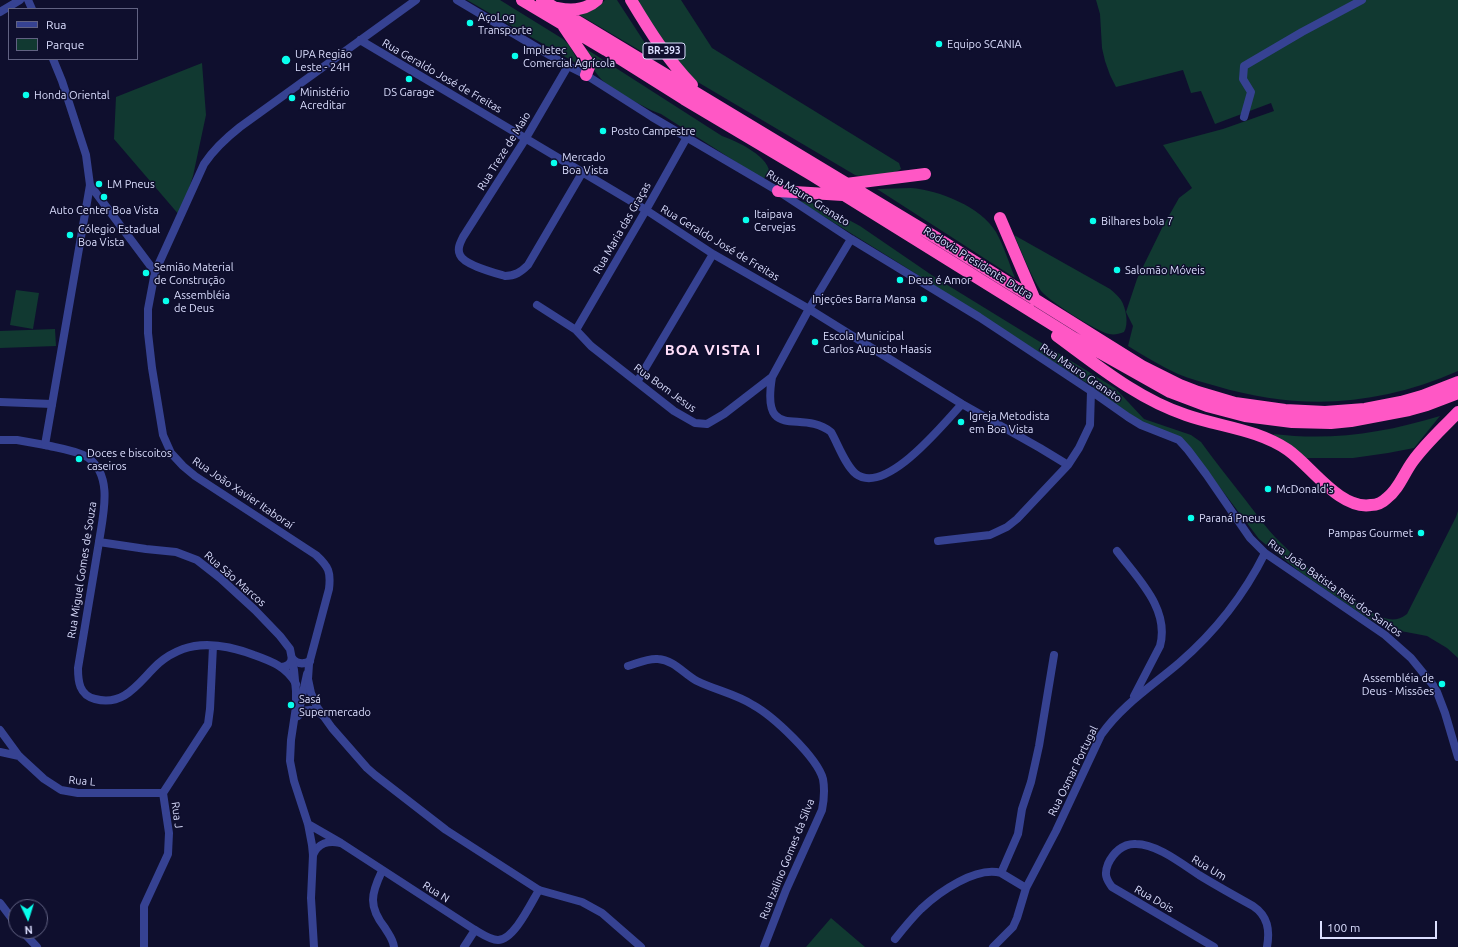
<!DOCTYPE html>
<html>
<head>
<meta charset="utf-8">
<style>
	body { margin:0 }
	#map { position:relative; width:1458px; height:947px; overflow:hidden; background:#0f0f2e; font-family:Ubuntu,sans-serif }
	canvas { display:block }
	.legend { position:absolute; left:8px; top:8px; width:130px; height:52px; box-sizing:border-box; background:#0f0f2e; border:1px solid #616282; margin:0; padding:5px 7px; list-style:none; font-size:12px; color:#dcdfff }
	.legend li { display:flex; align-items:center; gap:8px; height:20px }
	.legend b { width:20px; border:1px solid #616282 }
	.north { position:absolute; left:8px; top:899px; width:40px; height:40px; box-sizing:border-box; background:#0f0f2e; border:1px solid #616282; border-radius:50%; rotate:176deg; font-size:11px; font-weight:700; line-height:16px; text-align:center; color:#dcdfff }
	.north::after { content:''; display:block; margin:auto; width:14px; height:18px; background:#08ffed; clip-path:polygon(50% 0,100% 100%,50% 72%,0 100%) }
	.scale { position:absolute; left:1320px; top:921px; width:117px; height:18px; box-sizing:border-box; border:2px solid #dcdfff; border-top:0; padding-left:5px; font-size:12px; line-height:14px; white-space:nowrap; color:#dcdfff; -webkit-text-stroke:3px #0f0f2e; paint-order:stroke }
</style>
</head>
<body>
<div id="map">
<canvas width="1458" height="947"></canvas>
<ul class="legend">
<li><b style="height:5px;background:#364292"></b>Rua</li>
<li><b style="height:11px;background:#113931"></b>Parque</li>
</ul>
<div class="north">N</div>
<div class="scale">100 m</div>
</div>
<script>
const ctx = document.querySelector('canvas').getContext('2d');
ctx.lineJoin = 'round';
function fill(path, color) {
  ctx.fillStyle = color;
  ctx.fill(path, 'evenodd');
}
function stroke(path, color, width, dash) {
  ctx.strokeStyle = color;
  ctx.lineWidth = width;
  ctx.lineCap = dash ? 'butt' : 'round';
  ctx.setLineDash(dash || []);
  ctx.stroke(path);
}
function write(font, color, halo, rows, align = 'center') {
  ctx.font = font + ' Ubuntu,sans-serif';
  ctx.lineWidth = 3;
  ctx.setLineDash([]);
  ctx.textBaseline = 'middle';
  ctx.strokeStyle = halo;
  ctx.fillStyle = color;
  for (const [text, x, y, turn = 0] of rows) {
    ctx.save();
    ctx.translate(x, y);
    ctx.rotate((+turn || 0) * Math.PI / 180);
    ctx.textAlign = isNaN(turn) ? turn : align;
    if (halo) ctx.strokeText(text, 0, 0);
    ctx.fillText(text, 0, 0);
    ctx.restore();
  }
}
const green = new Path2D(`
	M 467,0 L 500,0 L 563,39 L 569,45 L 581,66 Z
	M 605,0 L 617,0 L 656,60 L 578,14 L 601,4 Z
	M 635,0 L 681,0 L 712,48 L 899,163 L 901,169 C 893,175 864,178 855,175 L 696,81 L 683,70 Z
	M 1096,0 L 1458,0 L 1458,371 C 1378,406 1300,411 1216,386 C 1203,382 1190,379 1178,374 C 1161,366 1144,356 1128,346 L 1133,326 L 1126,312 L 1137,279 L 1162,228 L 1179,198 L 1192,188 L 1163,145 L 1223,129 L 1274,111 L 1271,103 L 1215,124 L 1201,91 L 1191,93 L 1183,70 L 1116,87 L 1110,75 L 1105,61 L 1102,48 L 1100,14 Z
	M 580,45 L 722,136 C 735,140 773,158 769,175 L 764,178 L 761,178 L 661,114 C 648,110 610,89 601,79 C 592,69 586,56 580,45 Z
	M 202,63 L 206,115 L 193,176 L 180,216 L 114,139 L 116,97 Z
	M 911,188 C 939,190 981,207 996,232 C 1004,246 1009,263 1015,278 L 877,189 Z
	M 799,201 L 812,203 L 834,212 L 860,226 L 936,278 L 1115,388 L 1144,419 L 1191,435 L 1201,442 C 1214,460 1227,476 1240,493 C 1254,510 1265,528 1281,543 C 1304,567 1332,588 1360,605 C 1375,614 1391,627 1407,614 L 1456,517 L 1458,511 L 1458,658 L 1447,648 L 1427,636 L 1385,628 L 1366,617 L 1300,572 L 1259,539 L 1187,444 L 1143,424 L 1120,410 L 1101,393 L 1090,385 L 910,270 Z
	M 1014,235 L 1110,289 C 1114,292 1118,296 1121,300 C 1126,308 1129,324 1124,332 C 1119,334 1114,335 1109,334 C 1096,331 1049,301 1041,291 C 1031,277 1022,252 1014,235 Z
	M 16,290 L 39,293 L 33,329 L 10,325 Z
	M 55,329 L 56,346 L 0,348 L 0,331 Z
	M 1440,416 L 1414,448 L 1388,453 L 1353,458 L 1305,458 L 1273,434 C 1332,441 1384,433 1440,416 Z
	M 831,918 L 865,947 L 806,947 Z`);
const minor = new Path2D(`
	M 457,0 L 568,66 L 586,75 L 652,117 L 778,191 L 851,239 L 979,317 L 1091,391 L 1128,417 L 1141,425 L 1179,440 L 1188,450 L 1206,474 L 1250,538 L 1265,553 L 1385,635 L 1411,658 L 1433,685 L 1437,692 L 1445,713 L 1458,757
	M 0,12 L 20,0
	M 360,40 L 646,210 L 713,254 L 809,309 L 962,404 L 1040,448 L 1068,465
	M 568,66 L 526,138 L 463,237 C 460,243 457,249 460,255 C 464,265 495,273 505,276 C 515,276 521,272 528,265 L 582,173
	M 1244,117 L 1251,92 L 1243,79 L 1244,66 L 1302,32 L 1362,0
	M 155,272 L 204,164 C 214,149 226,138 240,127 L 416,0
	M 537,305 L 576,330 L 591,346 L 674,411 L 695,423 L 707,424 L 724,414 L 772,377 L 809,309 L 851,239
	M 576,330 L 646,210 L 687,137
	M 772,377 C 761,444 801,408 831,432 C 838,444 845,465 856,474 C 886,496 943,424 962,404
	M 637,382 L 713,254
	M 0,402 L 52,404
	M 0,440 L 17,440 L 45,445
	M 938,541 L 990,535 L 1007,527 L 1017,519 L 1068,465 L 1079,448 L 1090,425 L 1091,391
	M 99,542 L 78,668 C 78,681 79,695 95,699 C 126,707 139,681 159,663 C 166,657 175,652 183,649 C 205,641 233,647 254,655 C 271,661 287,667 296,684
	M 1117,551 C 1138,579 1170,609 1160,646 L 1134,696
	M 628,666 C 638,663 648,658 658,659 C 674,660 684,674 697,681 C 715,690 736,694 753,705 C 773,716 817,757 823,779 C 825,790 824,800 822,810 L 786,890 L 764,947
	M 281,667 C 287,667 291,664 292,658 C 297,664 303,665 310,661
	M 298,715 L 307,674
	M 298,716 C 304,708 314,708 322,715
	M 0,730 L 19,756 L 44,779 L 61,790 L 78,793 L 163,793
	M 0,752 L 19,756
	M 313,855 C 318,843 329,840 340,843
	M 382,871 C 371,894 368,906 385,928 C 389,935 393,939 394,947
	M 1026,888 L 1001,873 L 1018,834 L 1022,809 L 1031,782 L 1039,746 L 1054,655
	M 539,890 L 582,902 L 602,913 L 641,947
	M 0,903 L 16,924
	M 22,931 L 37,947
	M 895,939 C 903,929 912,918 921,909 C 939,892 976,866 1001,873
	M 144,947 L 144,906 L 168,854 L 169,833 L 163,793 L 208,724 L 210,709 L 213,646
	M 464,947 L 475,930
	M 993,947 L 1013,927 L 1017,918 L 1026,888 L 1056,831 L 1101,735 C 1122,705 1152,686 1179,663 C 1215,632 1244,595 1265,553
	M 1214,947 L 1112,887 C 1106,879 1104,874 1108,864 C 1113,853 1123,843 1136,844 C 1157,844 1182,864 1199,875 C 1217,886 1235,896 1253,906 C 1268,916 1270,930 1267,947`);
const tertiary = new Path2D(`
	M 28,0 L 32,9
	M 53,59 L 62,81 L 86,155 L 90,185 L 45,445 C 58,448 75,450 87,457 C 114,475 103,515 99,542 L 146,549 L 176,552 L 197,560 L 220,578 L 255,610 L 280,636 L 290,649 L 294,670 L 296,691 L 296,707 L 291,740 L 290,761 L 294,781 L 308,824 L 312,845 L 313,855 L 311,898 L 314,947
	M 90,185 L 155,272 L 148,309 L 148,333 L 152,368 L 163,435 L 171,453 L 183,466 L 195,476 L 316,555 C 329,567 331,572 329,589 L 309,664 L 308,679 L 311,693 L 317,707 L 332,728 L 367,768 L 375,775 L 446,830 L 539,890 C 531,903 514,940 498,940 C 490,940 482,934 475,930 L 341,843 L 308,824`);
const motorway = new Path2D(`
	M 522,0 L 606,50 L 684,99 L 812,175 L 1074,338 L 1170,392 L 1207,406 L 1245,416 L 1292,422 L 1331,423 L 1351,421 L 1409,410 L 1427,405 L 1458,393
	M 542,0 L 935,237 L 1142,366 L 1180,385 L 1198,392 L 1235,403 L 1285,410 L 1325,412 L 1365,409 L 1401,402 L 1422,396 L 1458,382
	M 631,0 C 649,30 667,59 692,85
	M 558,8 C 572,11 586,10 597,0
	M 564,27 L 587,61 L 589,67 L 586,75
	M 846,184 L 925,174
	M 778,191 L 843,195
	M 1000,218 L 1035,300
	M 1057,336 C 1098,366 1138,399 1186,415 C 1220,427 1257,429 1288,450 C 1312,467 1340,510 1371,505 C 1377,505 1383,502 1387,498 C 1399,489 1404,473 1413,461 C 1426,443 1443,428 1458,412`);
const markers = [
	[470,23,4,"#08ffed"],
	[939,44,4,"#08ffed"],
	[515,56,4,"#08ffed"],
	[286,60,5,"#08ffed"],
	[409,79,4,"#08ffed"],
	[26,95,4,"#08ffed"],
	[292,98,4,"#08ffed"],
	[603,131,4,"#08ffed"],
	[554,163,4,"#08ffed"],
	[99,184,4,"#08ffed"],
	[104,197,4,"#08ffed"],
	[746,220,4,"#08ffed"],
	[1093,221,4,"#08ffed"],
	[70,235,4,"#08ffed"],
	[1117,270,4,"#08ffed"],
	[146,273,4,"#08ffed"],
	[900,280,4,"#08ffed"],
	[924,299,4,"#08ffed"],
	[166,301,4,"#08ffed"],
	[815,342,4,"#08ffed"],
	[961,422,4,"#08ffed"],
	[79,459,4,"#08ffed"],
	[1268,489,4,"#08ffed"],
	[1191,518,4,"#08ffed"],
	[1421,533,4,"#08ffed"],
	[1442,684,4,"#08ffed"],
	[291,705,4,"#08ffed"]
];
const shields = [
	[664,51,42]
];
const shieldNames = [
	["BR-393",664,51]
];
const poiNames = [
	["AçoLog",478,17],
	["Transporte",478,30],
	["Equipo SCANIA",947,44],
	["Impletec",523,50],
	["Comercial Agrícola",523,63],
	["UPA Região",295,54],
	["Leste - 24H",295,67],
	["Ministério",300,92],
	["Acreditar",300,105],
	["DS Garage",409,92,"center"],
	["Honda Oriental",34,95],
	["Posto Campestre",611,131],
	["Mercado",562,157],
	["Boa Vista",562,170],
	["LM Pneus",107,184],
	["Auto Center Boa Vista",104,210,"center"],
	["Itaipava",754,214],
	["Cervejas",754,227],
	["Bilhares bola 7",1101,221],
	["Cólegio Estadual",78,229],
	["Boa Vista",78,242],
	["Semião Material",154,267],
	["de Construção",154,280],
	["Salomão Móveis",1125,270],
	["Deus é Amor",908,280],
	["Assembléia",174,295],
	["de Deus",174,308],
	["Injeções Barra Mansa",916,299,"right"],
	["Escola Municipal",823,336],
	["Carlos Augusto Haasis",823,349],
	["Igreja Metodista",969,416],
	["em Boa Vista",969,429],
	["Doces e biscoitos",87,453],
	["caseiros",87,466],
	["McDonald's",1276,489],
	["Paraná Pneus",1199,518],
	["Pampas Gourmet",1413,533,"right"],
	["Assembléia de",1434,678,"right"],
	["Deus - Missões",1434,691,"right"],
	["Sasá",299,699],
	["Supermercado",299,712]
];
const streetNames = [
	["Rua Geraldo José de Freitas",442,76,30],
	["Rua Treze de Maio",504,151,-58],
	["Rua Mauro Granato",808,198,32],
	["Rua Maria das Graças",622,228,-60],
	["Rua Geraldo José de Freitas",720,243,31],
	["Rodovia Presidente Dutra",978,263,32],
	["Rua Mauro Granato",1081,373,34],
	["Rua Bom Jesus",665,388,36],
	["Rua João Xavier Itaboraí",243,493,34],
	["Rua Miguel Gomes de Souza",82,570,-81],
	["Rua São Marcos",235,579,41],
	["Rua João Batista Reis dos Santos",1335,588,35],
	["Rua Osmar Portugal",1073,771,-64],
	["Rua L",82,781,5],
	["Rua J",177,815,82],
	["Rua Izalino Gomes da Silva",787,859,-68],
	["Rua Um",1209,868,31],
	["Rua N",436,892,32],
	["Rua Dois",1154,899,30]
];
const districtNames = [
	["BOA VISTA I",713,350]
];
fill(green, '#113931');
stroke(minor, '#364292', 8);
stroke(tertiary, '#364292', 8);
stroke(motorway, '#ff57c5', 12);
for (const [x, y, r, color] of markers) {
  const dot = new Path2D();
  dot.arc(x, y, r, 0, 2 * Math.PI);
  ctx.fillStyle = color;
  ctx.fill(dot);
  stroke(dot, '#0f0f2e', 1.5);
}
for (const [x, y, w] of shields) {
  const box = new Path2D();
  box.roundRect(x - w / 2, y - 8, w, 16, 3);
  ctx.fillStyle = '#0f0f2e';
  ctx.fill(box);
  stroke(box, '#dcdfff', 1);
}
write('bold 10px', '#dcdfff', null, shieldNames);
write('11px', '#dcdfff', '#0f0f2e', poiNames, 'left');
write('11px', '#dcdfff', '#0f0f2e', streetNames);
ctx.letterSpacing = '1px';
write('bold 15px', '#ffdef9', '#0f0f2e', districtNames);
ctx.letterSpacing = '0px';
</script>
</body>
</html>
